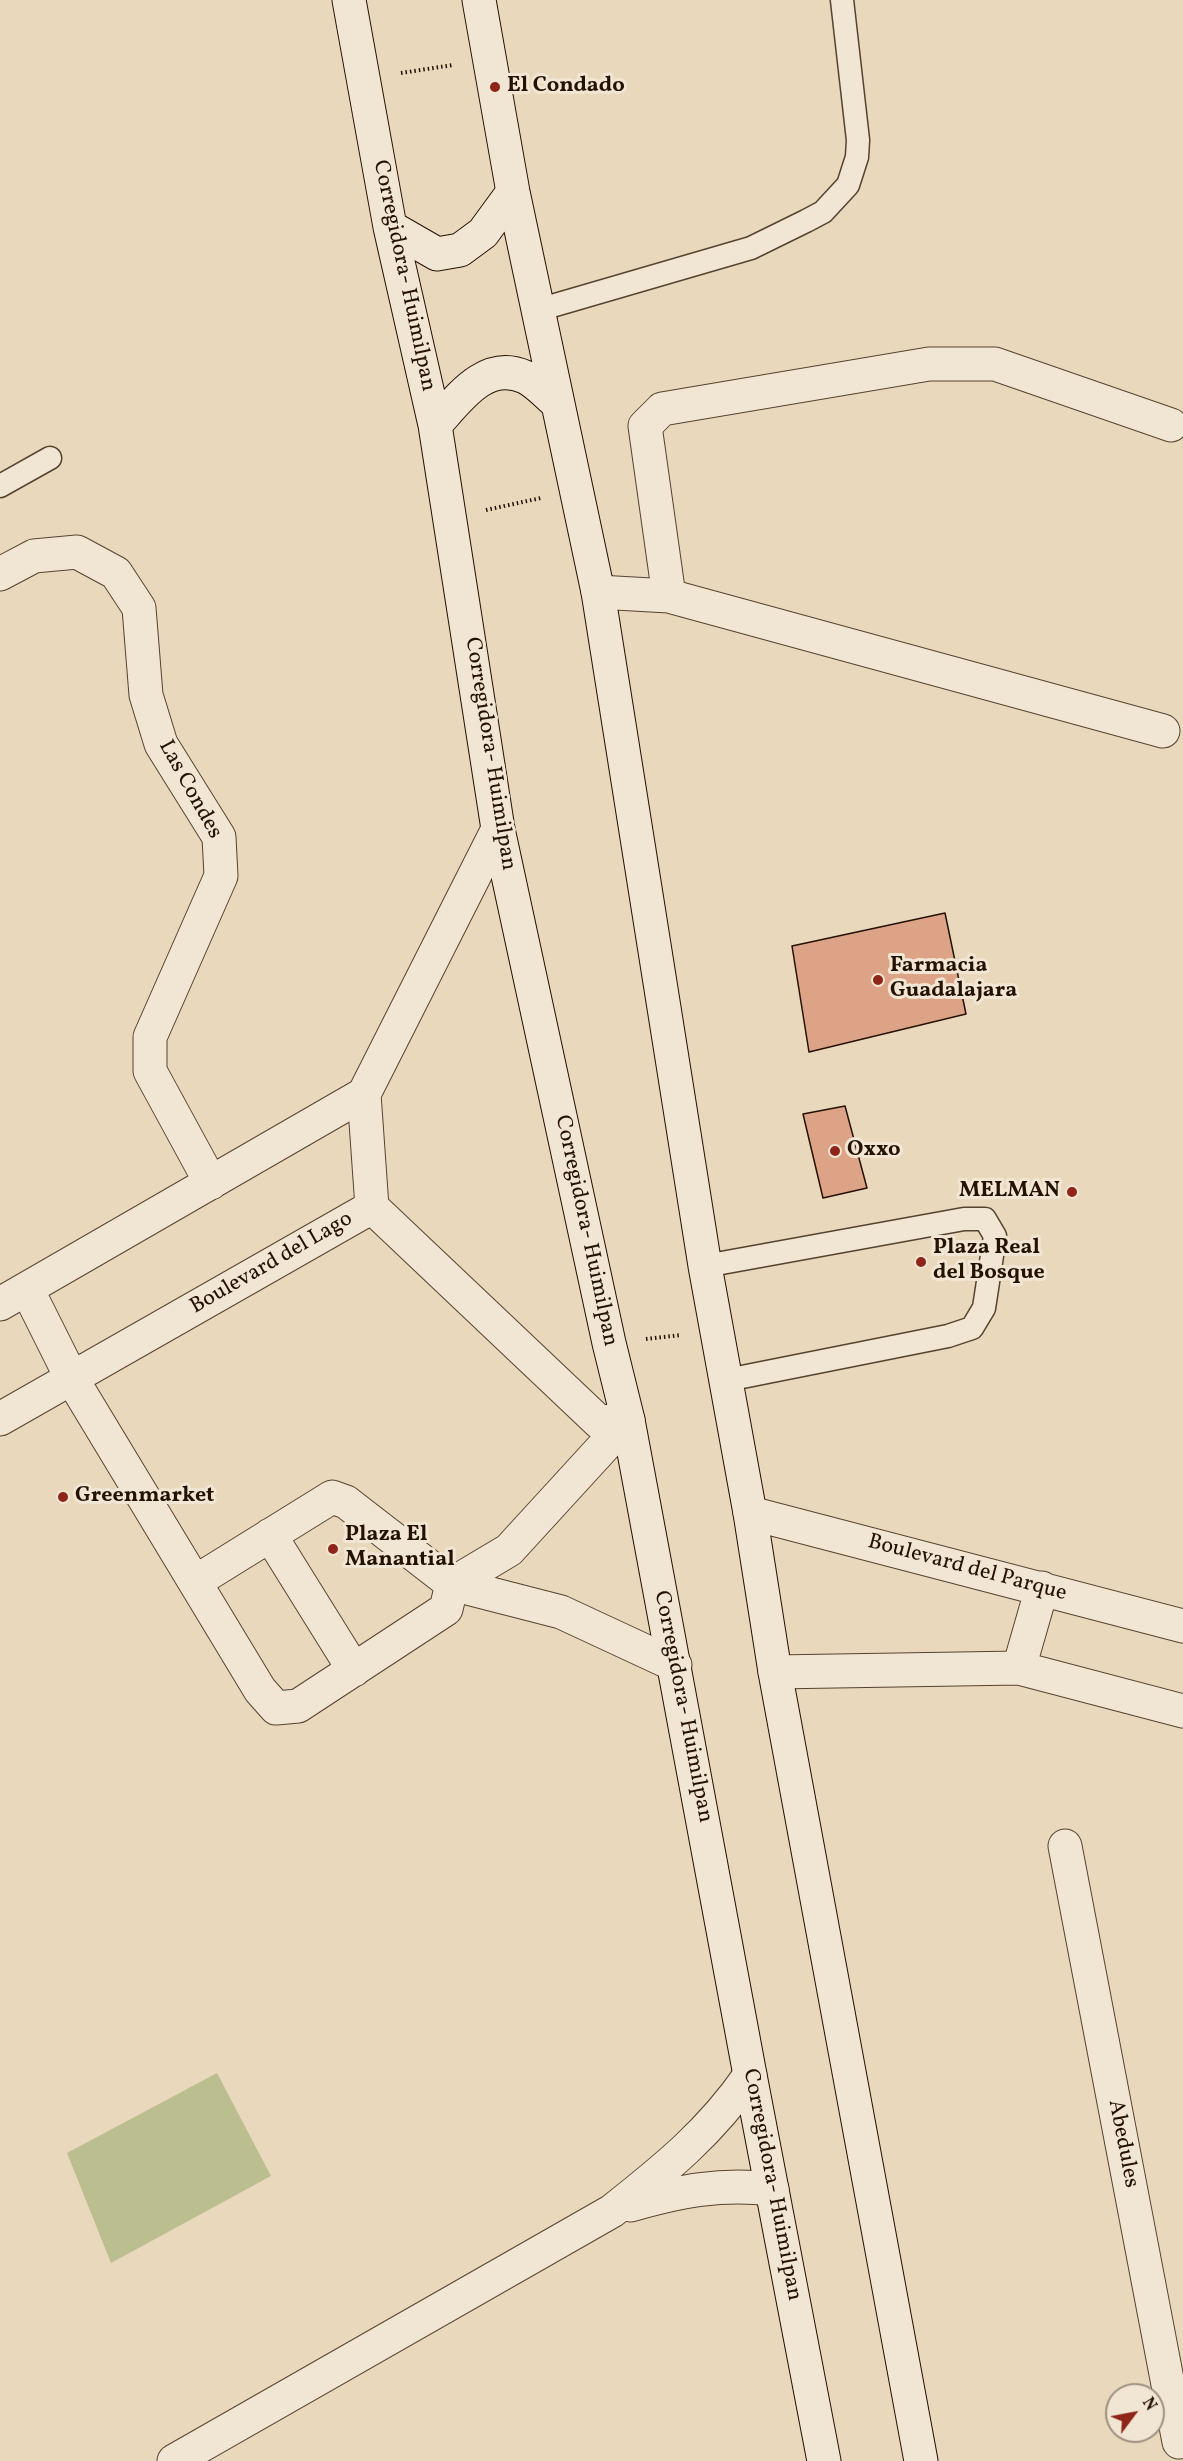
<!DOCTYPE html>
<html>
<head>
<meta charset="utf-8">
<style>
	body { margin:0 }
	#map { position:relative; width:1183px; height:2461px; overflow:hidden; background:#ead8bd; font-family:Vollkorn,serif }
	canvas { display:block }
	.north { position:absolute; left:1105px; top:2383px; width:60px; height:60px; box-sizing:border-box; background:#f1e6d4; border:2px solid #9f917f; border-radius:50%; rotate:58deg; font-size:16px; font-weight:700; line-height:24px; text-align:center; color:#251100 }
	.north::after { content:''; display:block; margin:auto; width:21px; height:27px; background:#8f2418; clip-path:polygon(50% 0,100% 100%,50% 72%,0 100%) }
</style>
</head>
<body>
<div id="map">
<canvas width="1183" height="2461"></canvas>
<div class="north">N</div>
</div>
<script>
const ctx = document.querySelector('canvas').getContext('2d');
ctx.lineJoin = 'round';
function fill(path, color) {
  ctx.fillStyle = color;
  ctx.fill(path, 'evenodd');
}
function stroke(path, color, width, dash) {
  ctx.strokeStyle = color;
  ctx.lineWidth = width;
  ctx.lineCap = dash ? 'butt' : 'round';
  ctx.setLineDash(dash || []);
  ctx.stroke(path);
}
function write(font, color, halo, rows, align = 'center') {
  ctx.font = font + ' Vollkorn,serif';
  ctx.lineWidth = 6;
  ctx.setLineDash([]);
  ctx.textBaseline = 'middle';
  ctx.strokeStyle = halo;
  ctx.fillStyle = color;
  for (const [text, x, y, turn = 0] of rows) {
    ctx.save();
    ctx.translate(x, y);
    ctx.rotate((+turn || 0) * Math.PI / 180);
    ctx.textAlign = isNaN(turn) ? turn : align;
    if (halo) ctx.strokeText(text, 0, 0);
    ctx.fillText(text, 0, 0);
    ctx.restore();
  }
}
const green = new Path2D(`
	M 217,2073 L 271,2176 L 111,2263 L 67,2153 Z`);
const building = new Path2D(`
	M 945,913 L 966,1014 L 809,1052 L 792,946 Z
	M 845,1106 L 867,1188 L 823,1198 L 803,1114 Z`);
const path = new Path2D(`
	M 401,73 L 453,65
	M 486,510 L 541,498
	M 646,1339 L 681,1335`);
const service = new Path2D(`
	M 538,310 L 751,248 L 806,221 L 823,212 L 848,185 L 857,157 L 858,140 L 842,0
	M 0,486 L 50,458
	M 705,1266 L 964,1219 L 985,1219 L 995,1236 L 984,1308 L 972,1328 L 948,1336 L 727,1380`);
const minor = new Path2D(`
	M 0,574 L 34,556 L 77,552 L 116,573 L 139,608 L 146,695 L 161,744 L 219,837 L 221,876 L 150,1037 L 150,1071 L 211,1183
	M 598,592 L 669,596 L 1163,731
	M 669,596 L 645,426 L 662,409 L 929,364 L 995,364 L 1171,425
	M 364,1094 L 372,1207
	M 27,1289 L 72,1379 L 260,1690 L 276,1708 L 298,1706 L 446,1609 L 452,1584 L 509,1550 L 628,1420
	M 0,1304 L 364,1094 L 498,829
	M 0,1419 L 372,1207 L 599,1422 L 628,1420
	M 750,1513 L 1183,1626
	M 270,1535 L 354,1670
	M 195,1582 L 332,1497 L 346,1502 L 452,1584 L 561,1612 L 675,1665
	M 1019,1668 L 1042,1588
	M 775,1672 L 1019,1668 L 1183,1711
	M 1065,1846 L 1179,2442
	M 631,2205 C 680,2191 720,2183 772,2189
	M 174,2461 L 612,2211 C 665,2169 711,2132 750,2075`);
const secondary = new Path2D(`
	M 349,0 L 390,227 L 435,425 L 498,829 L 609,1343 L 628,1420 L 750,2075 L 824,2461
	M 479,0 L 513,192 L 598,592 L 705,1266 L 750,1513 L 775,1672 L 921,2461
	M 390,227 L 437,254 L 460,250 L 483,233 L 513,192
	M 435,425 C 458,400 485,359 525,377 C 536,382 547,394 557,403`);
const markers = [
	[495,87,6,"#8f2418"],
	[878,980,6,"#8f2418"],
	[835,1151,6,"#8f2418"],
	[1072,1192,6,"#8f2418"],
	[921,1262,6,"#8f2418"],
	[63,1497,6,"#8f2418"],
	[333,1549,6,"#8f2418"]
];
const poiNames = [
	["El Condado",507,87],
	["Farmacia",890,967],
	["Guadalajara",890,992],
	["Oxxo",847,1151],
	["MELMAN",1060,1192,"right"],
	["Plaza Real",933,1249],
	["del Bosque",933,1274],
	["Greenmarket",75,1497],
	["Plaza El",345,1536],
	["Manantial",345,1561]
];
const streetNames = [
	["Corregidora- Huimilpan",403,276,78],
	["Corregidora- Huimilpan",489,754,81],
	["Las Condes",189,790,61],
	["Corregidora- Huimilpan",585,1231,78],
	["Boulevard del Lago",272,1264,-30],
	["Boulevard del Parque",967,1569,15],
	["Corregidora- Huimilpan",682,1707,79],
	["Abedules",1122,2144,79],
	["Corregidora- Huimilpan",771,2185,79]
];
fill(green, '#bbbe8e');
fill(building, '#dda386');
stroke(building, '#251100', 1.5);
stroke(service, '#56432f', 25);
stroke(minor, '#56432f', 35);
stroke(secondary, '#251100', 35);
stroke(path, '#251100', 4, [1.5, 3]);
stroke(service, '#f1e6d4', 22);
stroke(minor, '#f1e6d4', 33);
stroke(secondary, '#f1e6d4', 33);
for (const [x, y, r, color] of markers) {
  const dot = new Path2D();
  dot.arc(x, y, r, 0, 2 * Math.PI);
  ctx.fillStyle = color;
  ctx.fill(dot);
  stroke(dot, '#f1e6d4', 2);
}
write('bold 22px', '#251100', '#f1e6d4', poiNames, 'left');
write('22px', '#251100', '#f1e6d4', streetNames);
</script>
</body>
</html>
